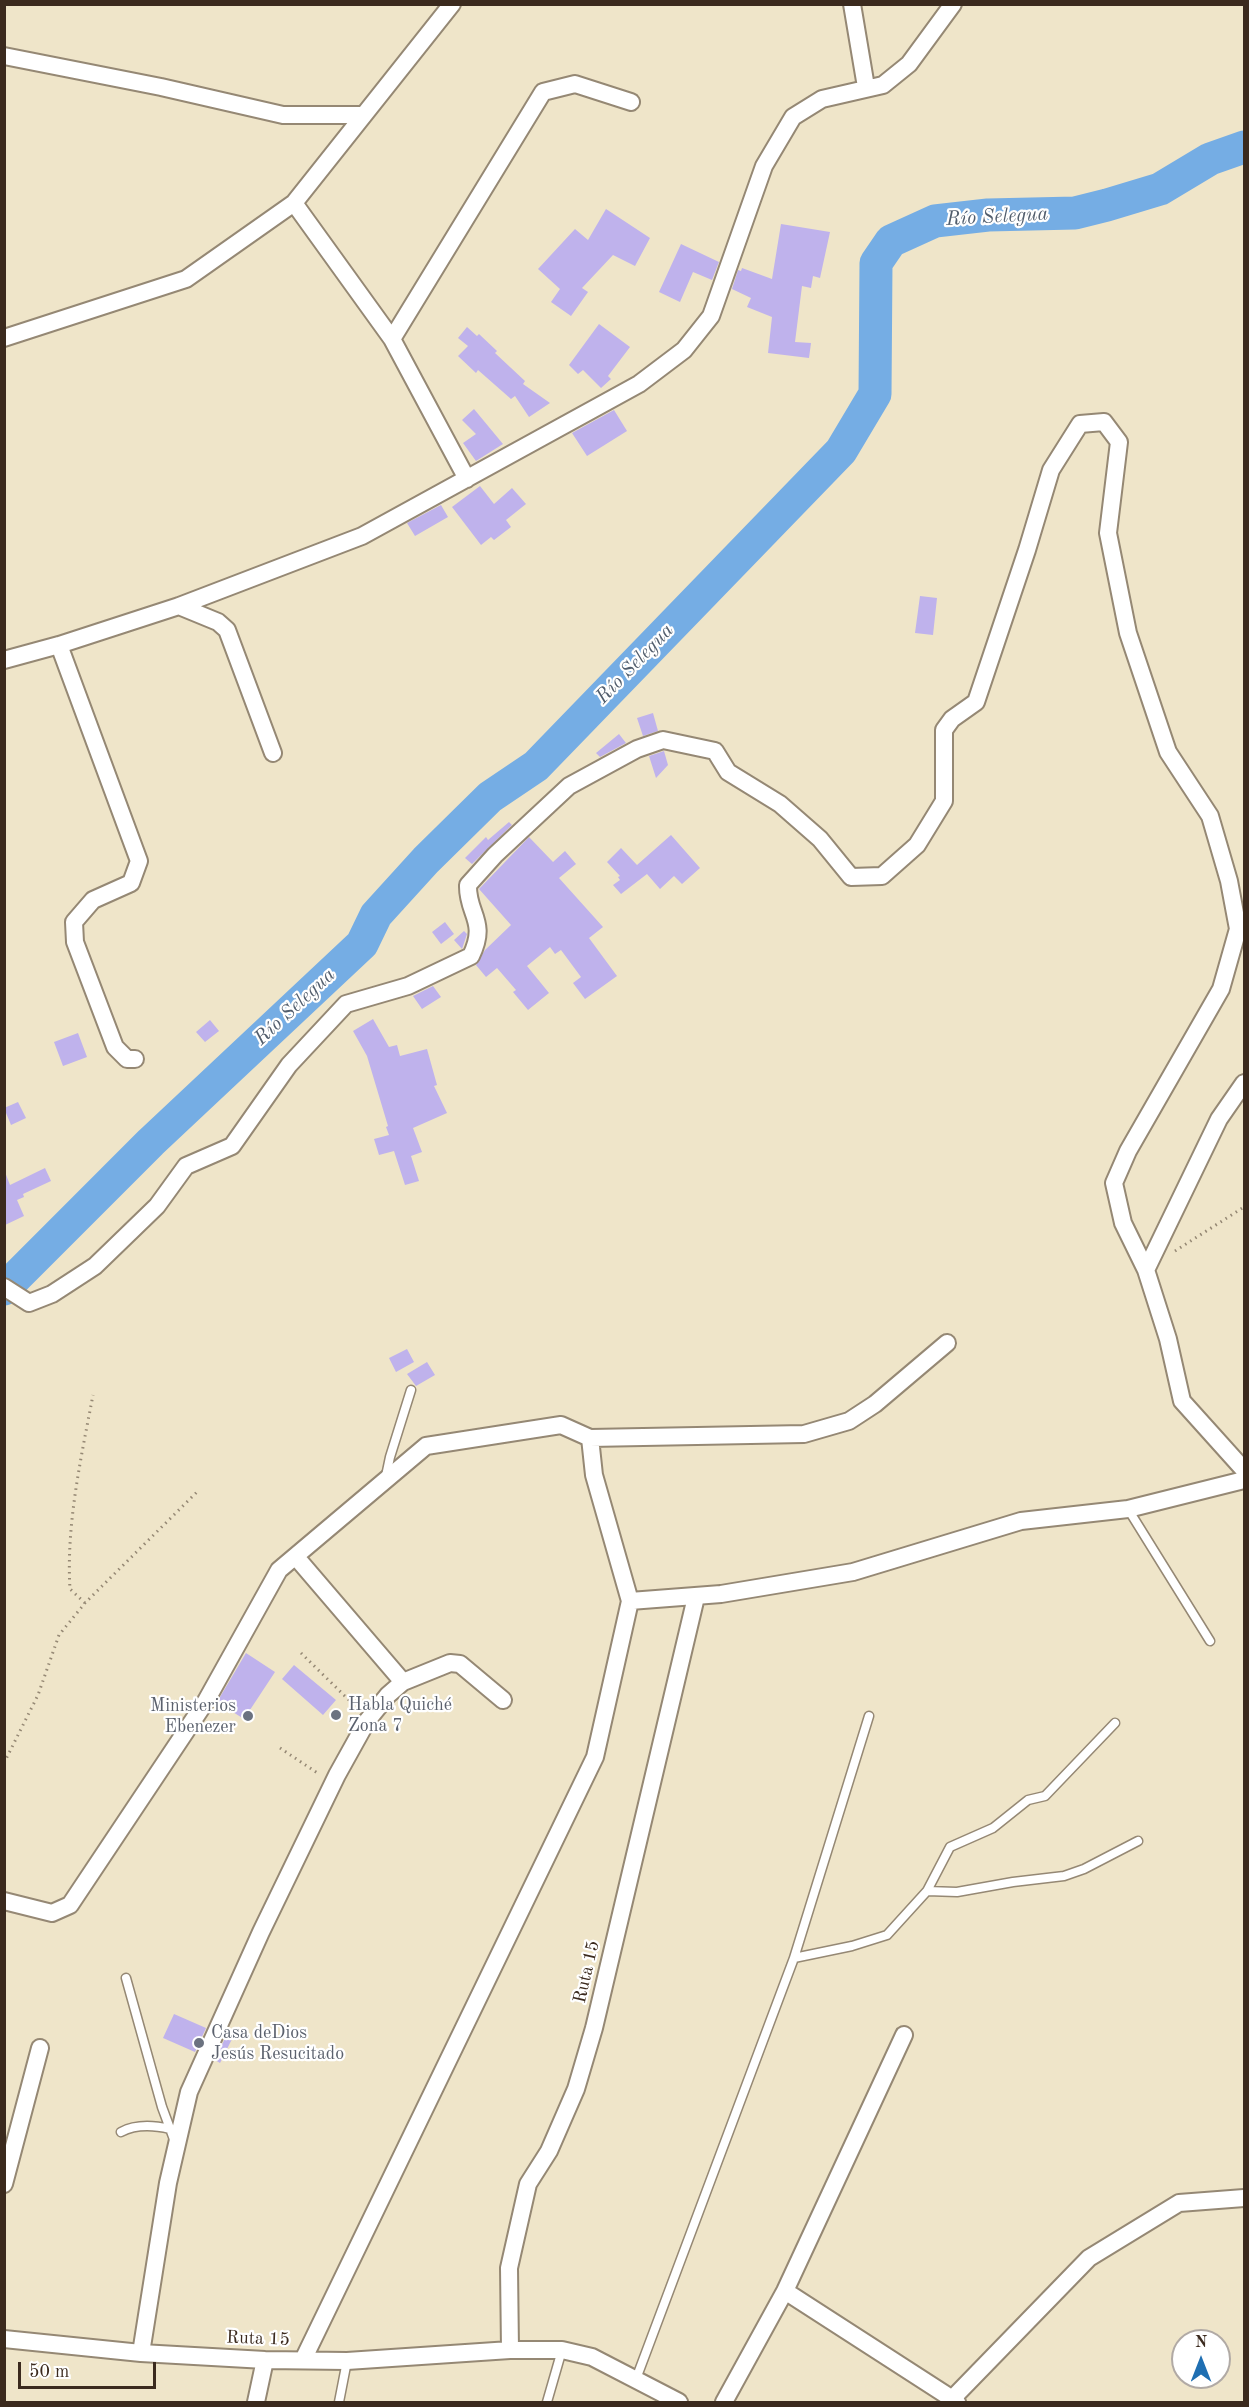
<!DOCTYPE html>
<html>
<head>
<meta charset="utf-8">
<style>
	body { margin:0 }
	#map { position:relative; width:1249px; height:2407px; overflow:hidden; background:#efe5c9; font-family:"Old Standard TT",serif }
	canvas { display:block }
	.frame { position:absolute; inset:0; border:6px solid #3b2a1e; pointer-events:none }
	.north { position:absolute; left:1171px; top:2329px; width:60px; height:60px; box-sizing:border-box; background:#fff; border:2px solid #b1aaa5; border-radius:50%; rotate:0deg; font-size:16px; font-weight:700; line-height:24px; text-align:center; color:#3b2a1e }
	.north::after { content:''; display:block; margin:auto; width:21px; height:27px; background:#1f6fb2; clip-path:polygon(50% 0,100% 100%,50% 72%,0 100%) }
	.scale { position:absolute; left:18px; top:2362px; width:138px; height:27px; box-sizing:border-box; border:3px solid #3b2a1e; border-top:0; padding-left:8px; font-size:18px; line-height:21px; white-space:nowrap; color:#3b2a1e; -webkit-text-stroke:4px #fff; paint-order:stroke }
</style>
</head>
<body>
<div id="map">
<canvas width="1249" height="2407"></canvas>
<div class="frame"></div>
<div class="north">N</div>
<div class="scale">50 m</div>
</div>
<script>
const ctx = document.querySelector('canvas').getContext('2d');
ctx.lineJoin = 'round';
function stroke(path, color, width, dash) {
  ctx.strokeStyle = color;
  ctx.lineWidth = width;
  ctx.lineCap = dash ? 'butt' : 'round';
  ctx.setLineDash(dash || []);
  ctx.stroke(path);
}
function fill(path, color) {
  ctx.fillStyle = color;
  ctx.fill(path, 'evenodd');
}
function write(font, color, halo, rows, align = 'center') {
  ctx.font = font + ' "Old Standard TT",serif';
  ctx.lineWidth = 4.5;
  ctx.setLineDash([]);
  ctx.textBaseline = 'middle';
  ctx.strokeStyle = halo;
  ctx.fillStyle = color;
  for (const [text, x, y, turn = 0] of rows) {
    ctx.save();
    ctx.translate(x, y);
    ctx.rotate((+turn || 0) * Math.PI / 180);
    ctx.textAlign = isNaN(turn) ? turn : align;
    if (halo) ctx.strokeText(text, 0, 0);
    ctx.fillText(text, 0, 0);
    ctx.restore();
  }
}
const river = new Path2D(`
	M 4,1289 L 151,1142 L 362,944 L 376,915 L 426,860 L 490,797 L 536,766 L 841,451 L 875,394 L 876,263 L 891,241 L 935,221 L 988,215 L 1075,213 L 1107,205 L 1160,189 L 1210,159 L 1244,147`);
const building = new Path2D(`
	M 606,209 L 650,238 L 635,266 L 613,255 L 582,288 L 588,292 L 571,316 L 551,302 L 560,289 L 538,269 L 575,229 L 588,240 Z
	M 781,224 L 830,232 L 820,278 L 813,276 L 811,288 L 802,286 L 795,342 L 811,343 L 809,358 L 768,353 L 772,317 L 747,307 L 751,298 L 732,289 L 738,270 L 741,271 L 742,268 L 772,279 Z
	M 681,244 L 719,262 L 712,280 L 693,272 L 680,302 L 659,292 Z
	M 599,324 L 630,347 L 608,376 L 611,379 L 601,388 L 583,370 L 578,374 L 569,365 Z
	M 467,327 L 477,336 L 479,334 L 497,351 L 495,353 L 525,381 L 523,384 L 550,403 L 529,417 L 515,396 L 511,399 L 478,370 L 476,373 L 458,356 L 468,346 L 458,338 Z
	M 474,409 L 503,444 L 476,461 L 463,443 L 476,434 L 462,420 Z
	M 614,410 L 627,431 L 587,456 L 572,433 Z
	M 480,486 L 494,504 L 512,488 L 526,504 L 506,520 L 511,527 L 494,540 L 491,537 L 481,545 L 452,507 Z
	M 441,505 L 448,517 L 415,536 L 407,523 Z
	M 920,596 L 937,598 L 933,635 L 915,633 Z
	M 653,713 L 658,731 L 643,736 L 637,718 Z
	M 619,734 L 626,743 L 600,757 L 596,753 Z
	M 664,751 L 668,765 L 656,778 L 649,756 Z
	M 509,822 L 512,825 L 472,864 L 465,858 L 486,837 L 488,840 Z
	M 671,835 L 700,868 L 682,884 L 674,876 L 660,889 L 647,874 L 621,894 L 613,885 L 620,880 L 618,877 L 620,876 L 607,862 L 621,848 L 637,865 Z
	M 529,837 L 553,862 L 565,851 L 576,864 L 559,878 L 603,927 L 589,938 L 617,976 L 585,999 L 573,983 L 581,977 L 561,950 L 555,954 L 550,947 L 527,966 L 549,993 L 528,1010 L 513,992 L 516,990 L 497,968 L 486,977 L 476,965 L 485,950 L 511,925 L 479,889 Z
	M 445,922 L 454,934 L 441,944 L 432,932 Z
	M 464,931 L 467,934 L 462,949 L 454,940 Z
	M 433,986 L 441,997 L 422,1009 L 413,996 Z
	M 373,1019 L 389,1047 L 397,1045 L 400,1056 L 427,1049 L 437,1085 L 434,1086 L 447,1113 L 413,1128 L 422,1152 L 411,1156 L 419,1181 L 405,1185 L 394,1151 L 379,1155 L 374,1139 L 389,1135 L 386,1127 L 388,1126 L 367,1056 L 353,1031 Z
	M 210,1020 L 219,1031 L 205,1042 L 196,1032 Z
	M 78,1033 L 87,1057 L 63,1066 L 54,1042 Z
	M 18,1102 L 26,1118 L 11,1125 L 4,1108 Z
	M 45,1168 L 51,1181 L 23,1194 L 24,1197 L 17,1200 L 24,1216 L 5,1225 L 5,1172 L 10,1185 Z
	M 407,1349 L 414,1362 L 396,1372 L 389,1358 Z
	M 427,1362 L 435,1375 L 416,1386 L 407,1374 Z
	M 246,1653 L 275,1672 L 244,1719 L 217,1702 Z
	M 294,1665 L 336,1700 L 323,1715 L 282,1679 Z
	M 174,2014 L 206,2028 L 195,2052 L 163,2038 Z
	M 226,2036 L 232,2039 L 220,2063 L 215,2060 Z`);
const path = new Path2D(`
	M 1175,1251 L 1244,1207
	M 85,1603 L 70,1589 C 66,1525 81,1458 93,1395
	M 301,1653 L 356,1707
	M 280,1748 L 319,1774
	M 4,1763 L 38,1695 L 59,1635 L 85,1603 L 199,1490`);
const lane = new Path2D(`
	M 386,1476 L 390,1457 L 411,1390
	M 1128,1509 L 1210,1641
	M 927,1891 L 950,1847 L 993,1828 L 1028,1800 L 1045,1796 L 1115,1723
	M 794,1958 L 869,1716
	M 126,1978 L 162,2107 L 175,2142
	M 121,2132 C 136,2124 153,2125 170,2129
	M 636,2379 L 794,1958 L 852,1946 L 887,1935 L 927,1891 L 957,1892 L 1013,1882 L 1064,1876 L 1084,1869 L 1138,1841
	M 339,2402 L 347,2361
	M 547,2402 L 562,2350`);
const street = new Path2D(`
	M 852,4 L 866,87
	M 4,56 L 161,87 L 283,115 L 364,115
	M 294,203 L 392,339 L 467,479
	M 4,338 L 186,279 L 294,203 L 452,4
	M 392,339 L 543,92 L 575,84 L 631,102
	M 179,606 L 218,622 L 227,630 L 273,753
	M 59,645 L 139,861 L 131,883 L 93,900 L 74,922 L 75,942 L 115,1047 L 127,1059 L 135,1059
	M 4,660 L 59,645 L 179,606 L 362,536 L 639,384 L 684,350 L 711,316 L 764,166 L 793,117 L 822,99 L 883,85 L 909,64 L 953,4
	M 1146,1270 L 1219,1119 L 1244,1083
	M 4,1287 L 29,1303 L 52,1294 L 95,1266 L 157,1206 L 186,1166 L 232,1146 L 289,1065 L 346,1004 L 408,986 L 471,956 C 488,921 467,914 468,885 L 495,855 L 569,786 L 637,749 L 663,740 L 715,751 L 728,772 L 780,804 L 820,839 L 851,877 L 882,876 L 917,845 L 944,801 L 944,730 L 952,719 L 976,702 L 1027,550 L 1051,470 L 1080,424 L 1104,422 L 1119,442 L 1108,533 L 1128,633 L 1168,752 L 1210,816 L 1229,881 L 1238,929 L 1221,989 L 1128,1151 L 1114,1183 L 1123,1223 L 1146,1270 L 1168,1339 L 1182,1401 L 1244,1470
	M 296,1557 L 403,1682
	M 630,1601 L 721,1594 L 853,1572 L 1021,1521 L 1128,1509 L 1244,1480
	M 4,1901 L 52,1913 L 70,1905 L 206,1701 L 279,1570 L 426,1446 L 561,1425 L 590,1438 L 804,1434 L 849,1421 L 875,1404 L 947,1343
	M 4,2184 L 40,2048
	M 785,2291 L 957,2402
	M 4,2339 L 141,2353 L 265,2360 L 347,2361 L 510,2350 L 562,2350 L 592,2357 L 679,2402
	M 510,2350 L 509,2268 L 528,2184 L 549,2151 L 576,2089 L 594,2028 L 696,1597
	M 141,2353 L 168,2183 L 189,2092 L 261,1932 L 337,1775 L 367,1721 L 388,1695 L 403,1682 L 450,1663 L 460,1664 L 503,1700
	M 303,2360 L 595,1757 L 630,1601 L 594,1475 L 590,1438
	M 951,2400 L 1089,2258 L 1179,2203 L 1244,2198
	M 256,2402 L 265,2360
	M 724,2402 L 785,2291 L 904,2035`);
const markers = [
	[336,1715,6,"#6b7280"],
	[248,1716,6,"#6b7280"],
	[199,2043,6,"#6b7280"]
];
const worshipNames = [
	["Habla Quiché",348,1705],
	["Zona 7",348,1726],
	["Ministerios",236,1706,"right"],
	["Ebenezer",236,1727,"right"],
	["Casa deDios",211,2033],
	["Jesús Resucitado",211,2054]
];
const streetNames = [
	["Ruta 15",587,1972,-77],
	["Ruta 15",258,2339,2]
];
const waterNames = [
	["Río Selegua",997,217,-3],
	["Río Selegua",635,664,-46],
	["Río Selegua",295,1007,-43]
];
stroke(river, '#75ade4', 33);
fill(building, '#bfb2ec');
stroke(lane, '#958874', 11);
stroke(street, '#958874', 20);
stroke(path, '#958874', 3, [1.5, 4.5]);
stroke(lane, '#fff', 8);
stroke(street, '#fff', 16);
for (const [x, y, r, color] of markers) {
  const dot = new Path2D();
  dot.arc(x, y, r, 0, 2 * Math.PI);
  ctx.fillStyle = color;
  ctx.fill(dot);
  stroke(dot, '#fff', 2);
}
write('18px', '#5b616d', '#fff', worshipNames, 'left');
write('18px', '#3b2a1e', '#fff', streetNames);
write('italic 20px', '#525e6d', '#fff', waterNames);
</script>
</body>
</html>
